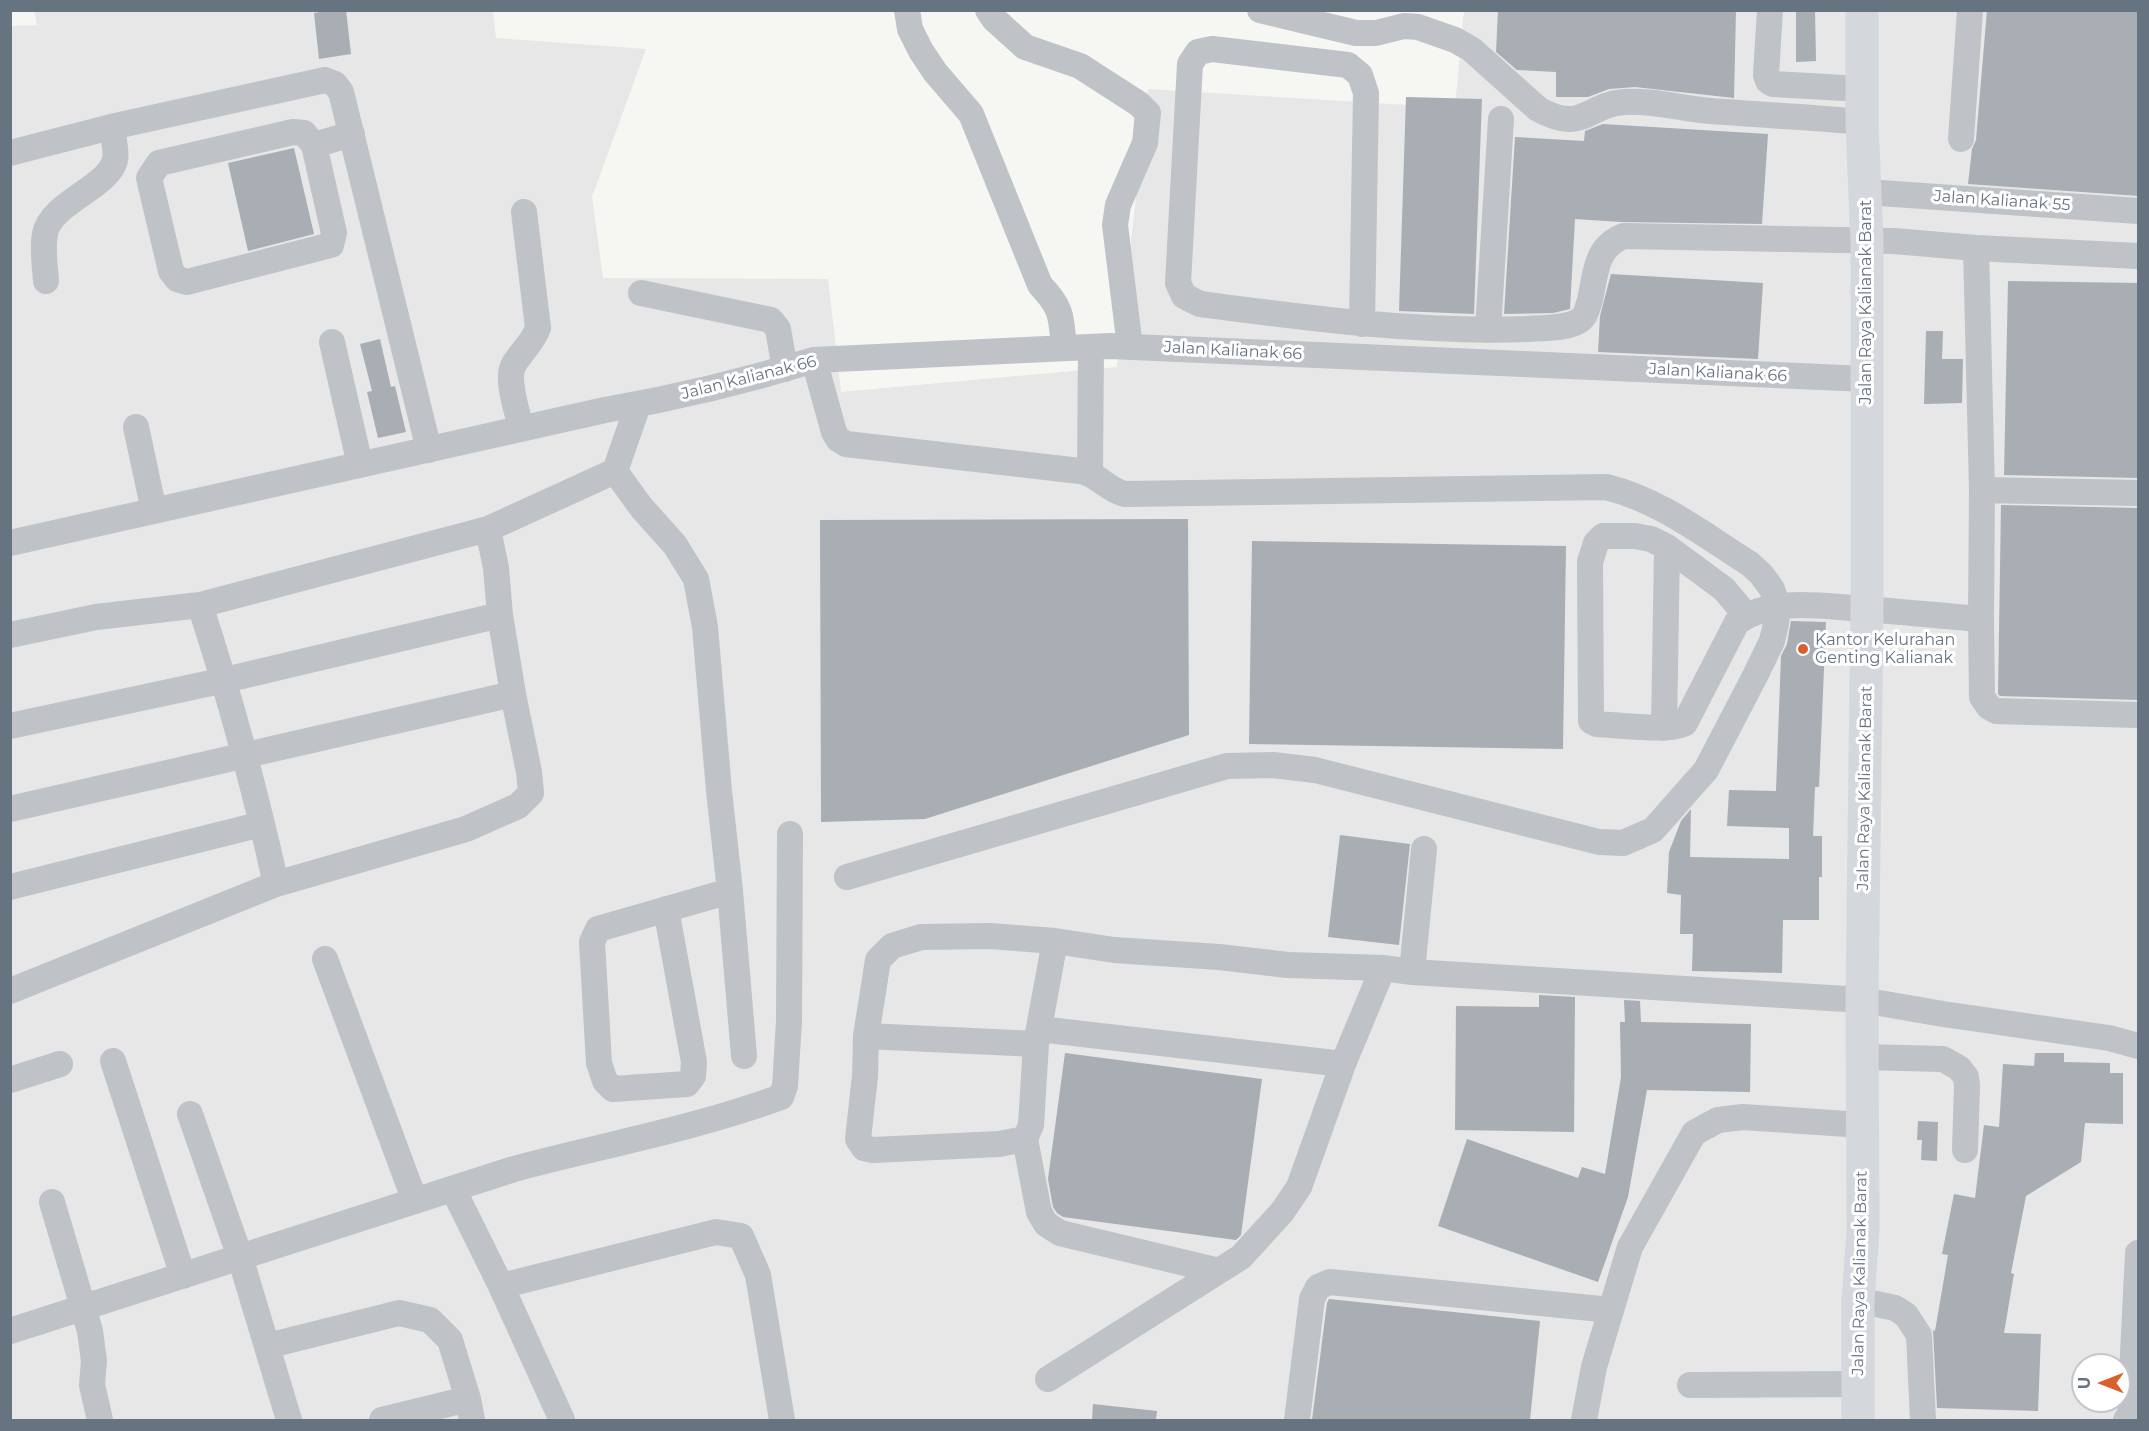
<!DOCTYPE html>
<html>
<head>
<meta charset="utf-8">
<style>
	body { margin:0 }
	#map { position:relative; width:2149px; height:1431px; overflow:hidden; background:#f6f6f3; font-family:Montserrat,sans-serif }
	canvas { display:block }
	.frame { position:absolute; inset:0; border:12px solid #667482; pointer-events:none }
	.north { position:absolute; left:2071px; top:1353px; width:60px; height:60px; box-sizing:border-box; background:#fff; border:2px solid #c2c7cd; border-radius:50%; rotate:270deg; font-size:16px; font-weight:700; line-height:24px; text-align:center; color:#667482 }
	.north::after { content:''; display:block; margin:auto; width:21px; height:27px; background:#da5f2f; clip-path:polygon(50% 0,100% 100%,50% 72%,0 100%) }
</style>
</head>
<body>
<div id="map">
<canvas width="2149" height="1431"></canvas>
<div class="frame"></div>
<div class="north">U</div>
</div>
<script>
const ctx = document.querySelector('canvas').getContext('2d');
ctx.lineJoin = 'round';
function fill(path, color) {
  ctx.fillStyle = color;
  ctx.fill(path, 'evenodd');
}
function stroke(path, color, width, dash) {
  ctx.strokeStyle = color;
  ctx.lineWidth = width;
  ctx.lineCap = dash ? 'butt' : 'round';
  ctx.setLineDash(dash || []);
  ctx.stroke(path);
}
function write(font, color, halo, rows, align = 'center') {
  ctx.font = font + ' Montserrat,sans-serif';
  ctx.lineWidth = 6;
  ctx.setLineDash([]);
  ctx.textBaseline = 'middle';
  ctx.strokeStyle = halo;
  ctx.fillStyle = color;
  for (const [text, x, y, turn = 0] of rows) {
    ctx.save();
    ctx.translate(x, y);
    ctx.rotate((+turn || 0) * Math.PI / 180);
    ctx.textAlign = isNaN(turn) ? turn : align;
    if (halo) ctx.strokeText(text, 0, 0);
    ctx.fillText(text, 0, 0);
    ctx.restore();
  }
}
const built = new Path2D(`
	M 34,10 L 493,10 L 496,38 L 646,49 L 592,197 L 603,278 L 828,279 L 841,392 L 1117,367 L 1148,89 L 1455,108 L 1464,11 L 2138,11 L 2138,1420 L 11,1420 L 10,26 L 37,25 ZM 2083,1365 L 2119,1365 L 2119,1401 L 2083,1401 Z`);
const building = new Path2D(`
	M 332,10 L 346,10 L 351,54 L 319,59 L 314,13 Z
	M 1498,10 L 1736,10 L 1734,98 L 1635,87 L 1609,89 L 1588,97 L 1556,97 L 1556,72 L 1517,70 L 1496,52 Z
	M 1796,10 L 1815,10 L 1816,61 L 1796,62 Z
	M 1987,10 L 2139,10 L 2139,196 L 1968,184 L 1972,149 L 1976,140 Z
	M 1406,97 L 1482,99 L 1474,314 L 1399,311 Z
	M 1603,124 L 1768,134 L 1762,224 L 1621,222 L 1575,219 L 1570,309 L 1553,313 L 1504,314 L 1515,137 L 1584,141 L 1585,131 Z
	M 294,148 L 314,234 L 248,251 L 228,163 Z
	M 1611,274 L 1763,283 L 1758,359 L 1598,352 L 1600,316 Z
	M 2008,281 L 2139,283 L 2139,478 L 2004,475 Z
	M 1926,331 L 1943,331 L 1942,359 L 1963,359 L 1962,403 L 1924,404 Z
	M 380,339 L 391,387 L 395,386 L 406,432 L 378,438 L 367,392 L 372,391 L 360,344 Z
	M 2001,505 L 2139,508 L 2139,700 L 2000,696 L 1998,694 Z
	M 1188,519 L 1189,735 L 925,819 L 821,822 L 820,520 Z
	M 1252,541 L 1566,546 L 1563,749 L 1249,744 Z
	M 1791,621 L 1826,622 L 1819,787 L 1815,787 L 1813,836 L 1822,836 L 1822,877 L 1819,877 L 1819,920 L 1783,920 L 1782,973 L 1692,971 L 1693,934 L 1680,934 L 1681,895 L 1667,893 L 1669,852 L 1681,821 L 1691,809 L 1690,857 L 1789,859 L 1789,828 L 1727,826 L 1729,790 L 1776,791 L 1781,656 L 1787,644 Z
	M 1340,835 L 1410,844 L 1399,945 L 1328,937 Z
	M 1539,995 L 1575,997 L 1574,1132 L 1455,1130 L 1456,1006 L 1539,1007 Z
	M 1624,1000 L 1640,1001 L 1641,1022 L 1751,1024 L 1750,1092 L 1647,1090 L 1628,1197 L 1598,1282 L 1438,1226 L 1467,1139 L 1578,1178 L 1582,1167 L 1605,1174 L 1621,1077 L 1620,1022 L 1625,1022 Z
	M 1065,1053 L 1262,1079 L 1241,1235 L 1236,1240 L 1063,1217 L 1057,1213 L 1053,1207 L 1048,1179 Z
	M 2035,1053 L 2064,1053 L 2064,1062 L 2110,1063 L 2110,1073 L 2123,1073 L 2123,1124 L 2085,1123 L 2081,1162 L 2026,1196 L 2011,1273 L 2014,1274 L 2004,1333 L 2041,1334 L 2038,1411 L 1937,1408 L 1933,1330 L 1935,1331 L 1948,1255 L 1942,1254 L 1954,1194 L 1975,1198 L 1984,1125 L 1999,1127 L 2003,1064 L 2034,1066 Z
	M 1918,1121 L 1938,1122 L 1937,1161 L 1921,1160 L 1922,1140 L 1917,1140 Z
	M 1329,1299 L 1540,1321 L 1530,1420 L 1312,1420 L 1327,1303 Z
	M 1093,1404 L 1157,1411 L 1156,1420 L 1092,1420 Z`);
const minor = new Path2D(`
	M 907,10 L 910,29 L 921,51 L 935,72 L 971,114 L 1040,285 C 1063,309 1061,317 1064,348
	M 988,10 L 994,19 L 1025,47 L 1080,66 L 1139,104 L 1148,113 L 1145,143 L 1118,205 L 1115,225 L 1130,347
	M 1260,10 L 1356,33 L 1376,33 L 1404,26 L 1418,27 L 1455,40 L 1471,49 L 1538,109 C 1583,134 1586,105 1624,102 C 1653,100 1683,109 1711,111 C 1761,115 1812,117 1862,122
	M 1770,10 L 1766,75 L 1768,81 L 1773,84 L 1862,89
	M 1961,139 L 1970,10
	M 314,145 L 304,133 L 293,132 L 159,163 L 149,178 L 171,271 L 177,279 L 187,282 L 331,245 L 334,233 L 314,145 L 352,134
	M 10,153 L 111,127 L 325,80 L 335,84 L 341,92 L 429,450
	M 1866,192 L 2138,211
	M 1976,248 L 1982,490 L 1981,619 L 1982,697 L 1989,707 L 1996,711 L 2138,715
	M 46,281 C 45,266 42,248 45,234 C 50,203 108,188 115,160 C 117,149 113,138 111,127
	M 641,293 L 771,320 L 778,329 L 785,369
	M 1362,324 L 1366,93 L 1360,75 L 1348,65 L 1212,49 L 1198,52 L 1190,64 L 1178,283 L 1184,296 L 1200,304 C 1308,318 1417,333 1527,329 C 1541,328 1568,329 1580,320 C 1586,316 1588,306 1590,300 C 1596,273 1595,247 1624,236 L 1894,241 L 1976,248 L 2138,256
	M 1488,330 L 1501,119
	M 332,342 L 360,465
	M 814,360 L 834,432 L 838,439 L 846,444 L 1080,471 C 1098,474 1107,490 1125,494 L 1606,487 C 1660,500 1704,535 1750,564 L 1761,574 L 1772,589 L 1778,607 L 1776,624 L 1772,641 L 1755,676 L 1706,770 L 1653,830 L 1623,843 L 1599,842 L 1315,770 L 1273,765 L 1227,766 L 847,877
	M 638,405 L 615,471 L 641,507 L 675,545 L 696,579 L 705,627 L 719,791 L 730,891 L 598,929 L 592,942 L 599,1063 L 605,1081 L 613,1089 L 687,1084 L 693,1076 L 694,1062 L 666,909
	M 136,427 L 154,511
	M 521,429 C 518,412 505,379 514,364 C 522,351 533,342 538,328 L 524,212
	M 1090,473 L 1091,347
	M 1982,490 L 2138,493
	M 10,543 L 605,410 C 675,398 746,381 814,360 L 1110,346 L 1867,379
	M 200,605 C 230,697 255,790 276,884
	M 1746,615 L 1724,589 L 1667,547 L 1651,539 L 1635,536 L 1603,536 L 1596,543 L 1590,562 L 1591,721 L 1597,724 C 1615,725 1673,732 1685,723 L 1737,622 C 1774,596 1825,607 1866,609 C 1905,612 1942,616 1981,619
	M 10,635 L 96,617 L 200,605 L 488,529 L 615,471
	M 10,726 L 225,680 L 500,615
	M 1664,728 L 1667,547
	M 10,809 L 513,694
	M 10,887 L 262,824
	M 730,891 L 744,1056
	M 1055,941 L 1036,1044 L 1031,1125 L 1025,1139 L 1039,1212 L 1046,1224 L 1060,1233 L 1219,1271
	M 325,959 L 415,1201
	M 1412,972 L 1424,849
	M 10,991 L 276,884 L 466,829 L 518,806 L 531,793 L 529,772 L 513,694 L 500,615 L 496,568 L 488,529
	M 1039,1029 L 1343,1064
	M 866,1036 L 878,960 L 892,946 L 921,937 L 990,936 L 1055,941 L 1114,950 L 1219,957 L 1288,965 L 1383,968 L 1412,972 L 1862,1000 L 1943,1014 L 2109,1038 L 2138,1046
	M 1863,1057 L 1943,1059 L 1959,1068 L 1966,1077 L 1967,1086 L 1965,1150
	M 113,1061 L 183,1276
	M 10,1080 L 60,1064
	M 190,1114 L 240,1257 L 289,1420
	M 1025,1139 L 999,1144 L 873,1150 L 864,1148 L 858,1139 L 865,1076 L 866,1036 L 1036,1044
	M 453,1189 L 501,1286 L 562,1420
	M 52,1202 L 90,1331 L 94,1361 L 92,1385 L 100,1420
	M 501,1286 L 716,1232 L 741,1236 L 758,1275 L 782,1420
	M 1858,1300 L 1895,1308 L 1906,1315 L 1919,1335 L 1923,1420
	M 10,1331 L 514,1169 C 604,1145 693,1129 781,1097 L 785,1086 L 789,1021 L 790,834
	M 267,1346 L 399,1313 L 430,1320 L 450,1340 L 468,1399 L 472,1420
	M 1048,1379 L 1241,1257 L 1282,1212 L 1299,1187 L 1343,1064 L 1383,968
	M 1690,1385 L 1858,1384
	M 382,1420 L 468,1399
	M 1297,1420 L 1312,1299 L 1318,1287 L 1330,1282 L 1611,1310
	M 1584,1420 L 1594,1367 L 1630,1247 L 1694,1133 L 1718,1120 L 1743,1117 L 1862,1125
	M 2126,1420 L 2130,1414 L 2138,1253`);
const highway = new Path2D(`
	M 1858,1420 L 1858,1300 L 1863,1232 L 1862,1000 L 1867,609 L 1867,242 L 1862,122 L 1862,10`);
const markers = [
	[1803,649,6,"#da5f2f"]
];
const streetNames = [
	["Jalan Kalianak 55",2002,201,4],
	["Jalan Raya Kalianak Barat",1866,302,-90],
	["Jalan Kalianak 66",1233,351,3],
	["Jalan Kalianak 66",1718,373,3],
	["Jalan Kalianak 66",749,378,-14],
	["Jalan Raya Kalianak Barat",1865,788,-89],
	["Jalan Raya Kalianak Barat",1860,1273,-89]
];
const poiNames = [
	["Kantor Kelurahan",1815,640],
	["Genting Kalianak",1815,658]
];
fill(built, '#e6e7e6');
fill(building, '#a8aeb4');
stroke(minor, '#bfc2c6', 26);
stroke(highway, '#d4d8dc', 33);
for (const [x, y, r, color] of markers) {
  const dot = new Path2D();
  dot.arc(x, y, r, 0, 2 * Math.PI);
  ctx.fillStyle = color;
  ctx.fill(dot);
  stroke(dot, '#fff', 2);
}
write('16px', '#667482', '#fff', streetNames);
write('16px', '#667482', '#fff', poiNames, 'left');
</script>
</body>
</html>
